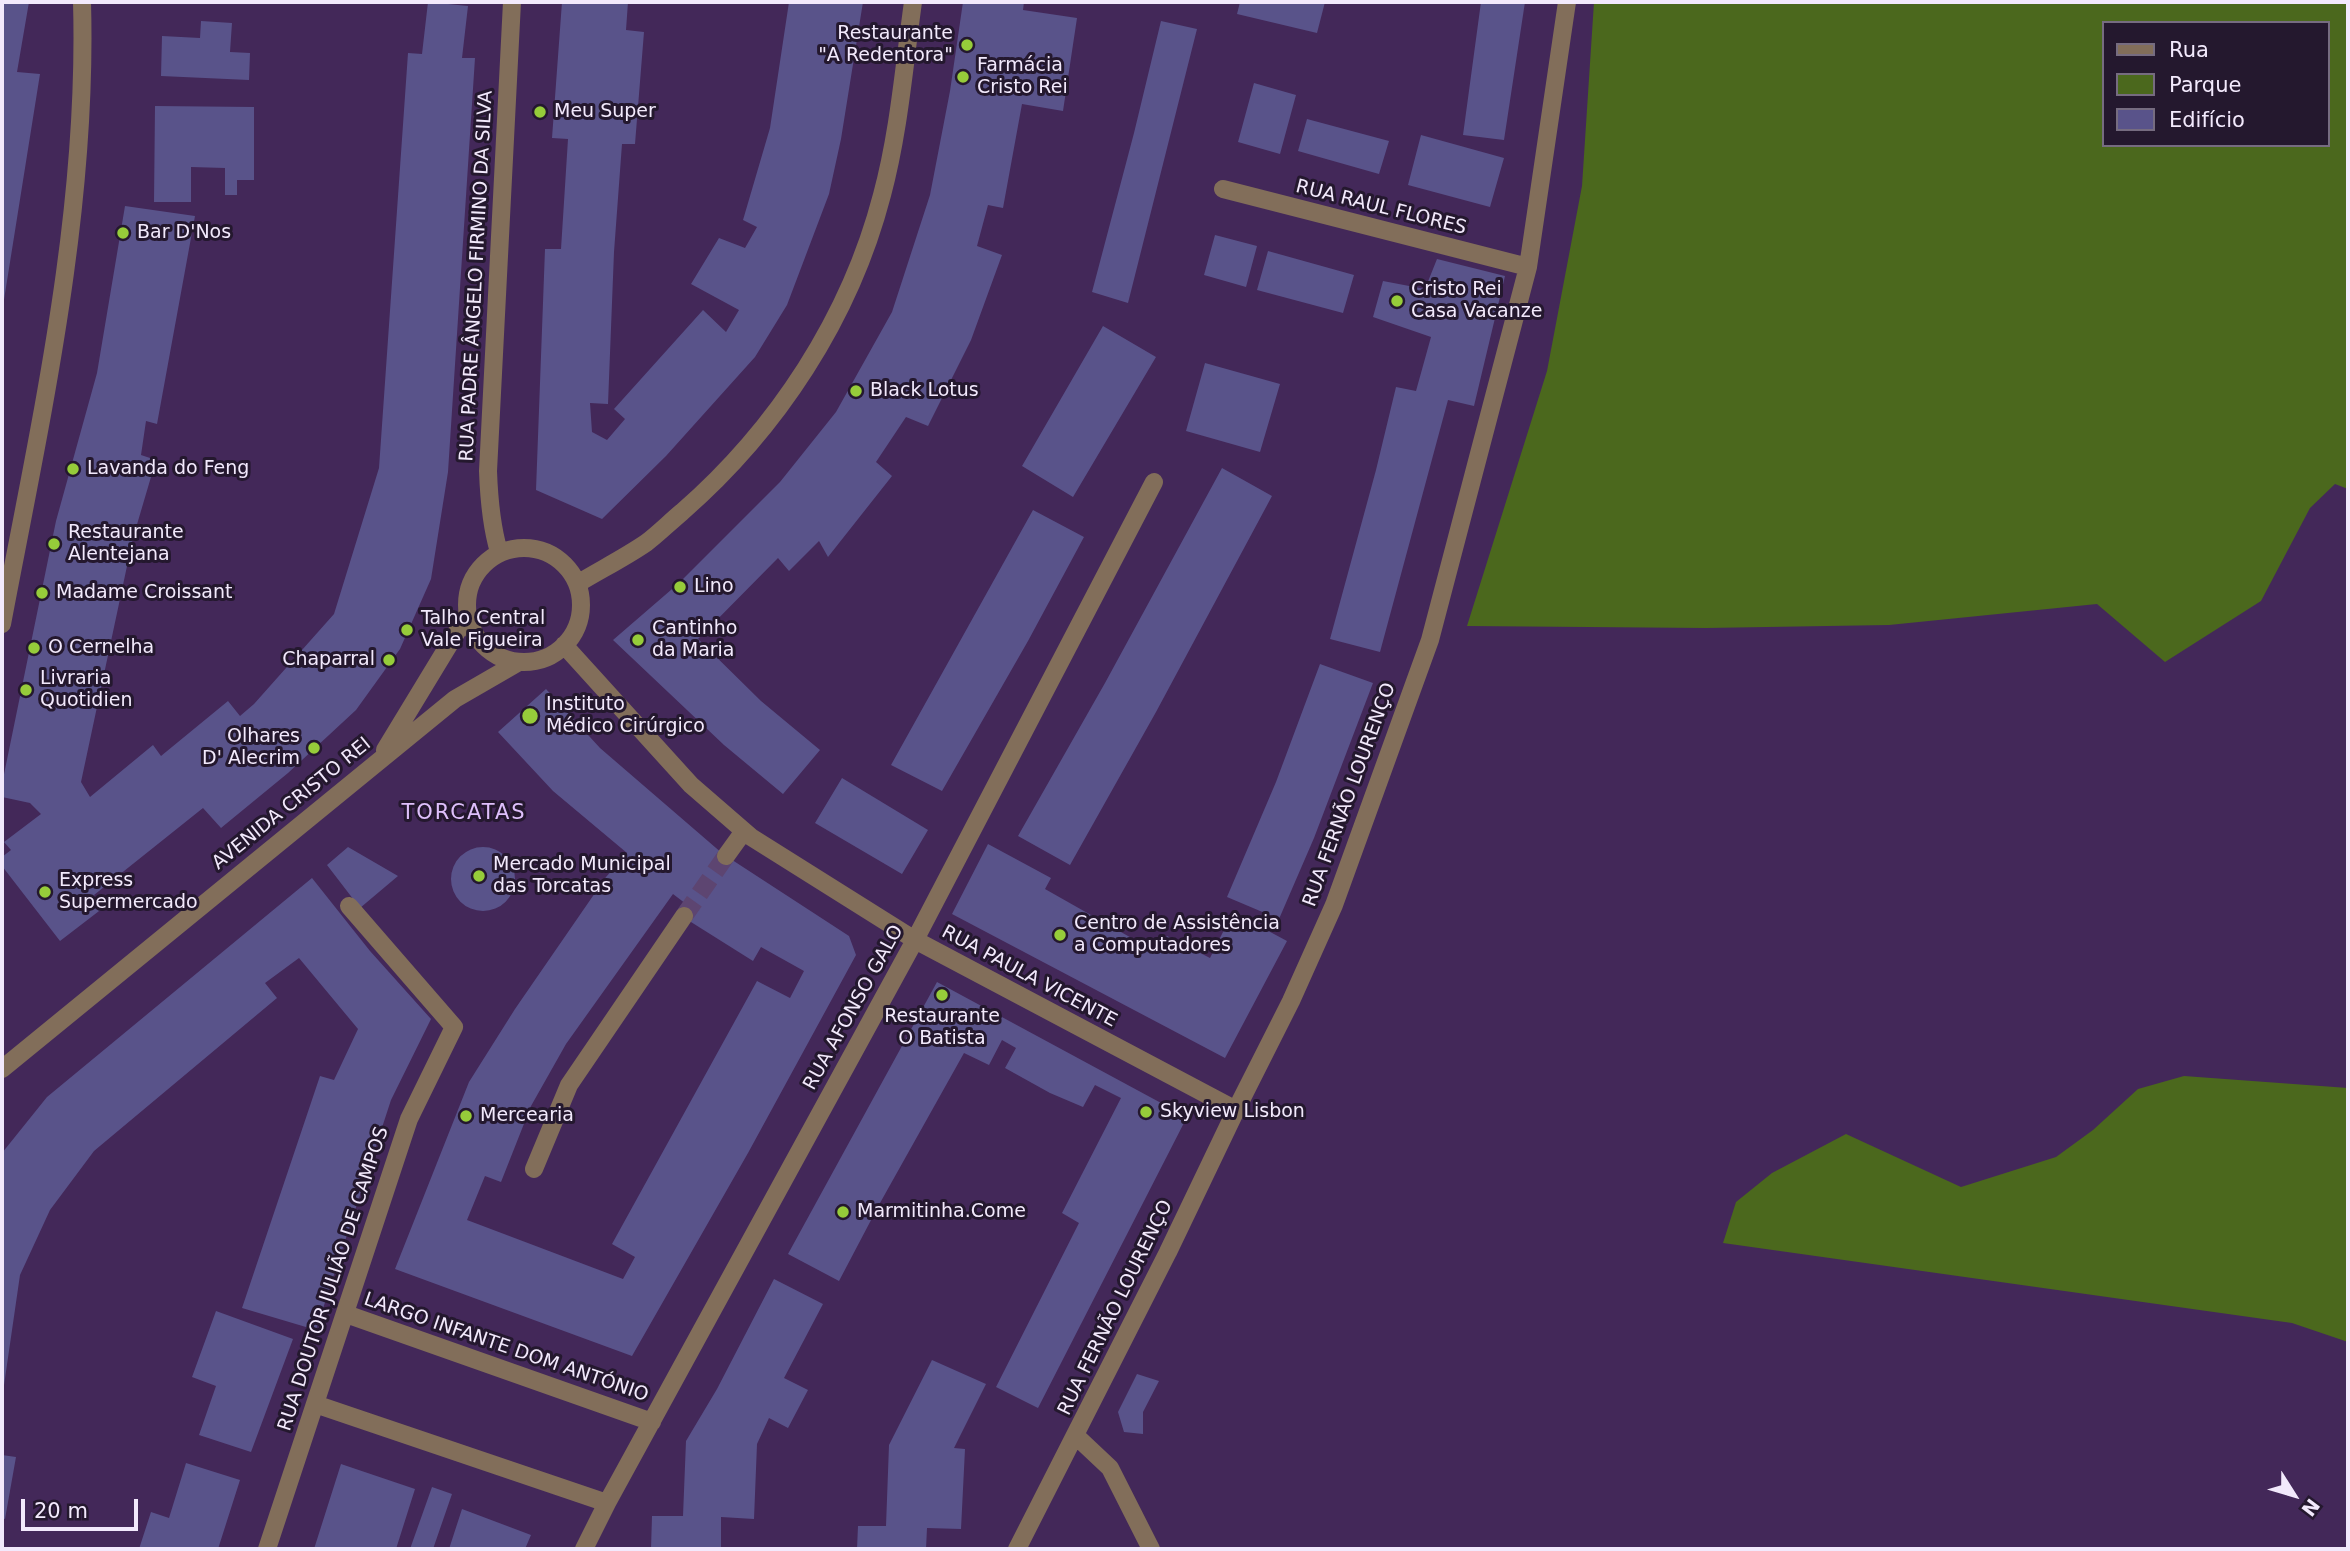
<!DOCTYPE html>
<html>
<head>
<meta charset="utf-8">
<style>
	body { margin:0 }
	#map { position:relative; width:2350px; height:1551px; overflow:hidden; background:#432859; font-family:"DejaVu Sans",sans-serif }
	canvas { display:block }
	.frame { position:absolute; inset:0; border:4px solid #f2e9fc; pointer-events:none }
	.legend { position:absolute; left:2102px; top:21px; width:228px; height:126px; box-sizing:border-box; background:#24182e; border:2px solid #766c80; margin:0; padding:9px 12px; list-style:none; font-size:21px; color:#f2e9fc }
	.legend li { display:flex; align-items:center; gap:14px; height:35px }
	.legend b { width:35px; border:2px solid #766c80 }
	.north { position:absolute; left:2259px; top:1460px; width:70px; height:70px; -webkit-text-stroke:5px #24182e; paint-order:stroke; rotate:127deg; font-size:19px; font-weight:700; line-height:28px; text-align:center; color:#f2e9fc }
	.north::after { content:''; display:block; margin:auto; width:24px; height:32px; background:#f2e9fc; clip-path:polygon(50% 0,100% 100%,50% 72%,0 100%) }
	.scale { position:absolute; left:21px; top:1499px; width:117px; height:32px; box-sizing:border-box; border:4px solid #f2e9fc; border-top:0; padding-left:9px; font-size:21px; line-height:24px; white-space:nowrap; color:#f2e9fc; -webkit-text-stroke:5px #24182e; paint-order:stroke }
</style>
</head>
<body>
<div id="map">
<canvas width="2350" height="1551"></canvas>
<div class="frame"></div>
<ul class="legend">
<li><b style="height:9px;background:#826e5a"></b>Rua</li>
<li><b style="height:19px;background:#4b681d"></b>Parque</li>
<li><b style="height:19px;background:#59538a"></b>Edifício</li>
</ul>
<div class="north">N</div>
<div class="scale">20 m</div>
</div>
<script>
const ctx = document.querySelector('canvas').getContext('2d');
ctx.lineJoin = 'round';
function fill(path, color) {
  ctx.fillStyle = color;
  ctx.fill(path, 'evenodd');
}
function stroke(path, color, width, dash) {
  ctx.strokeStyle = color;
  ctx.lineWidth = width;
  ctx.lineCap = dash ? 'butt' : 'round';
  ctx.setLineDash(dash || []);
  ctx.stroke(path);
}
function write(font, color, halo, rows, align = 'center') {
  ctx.font = font + ' "DejaVu Sans",sans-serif';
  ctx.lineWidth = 6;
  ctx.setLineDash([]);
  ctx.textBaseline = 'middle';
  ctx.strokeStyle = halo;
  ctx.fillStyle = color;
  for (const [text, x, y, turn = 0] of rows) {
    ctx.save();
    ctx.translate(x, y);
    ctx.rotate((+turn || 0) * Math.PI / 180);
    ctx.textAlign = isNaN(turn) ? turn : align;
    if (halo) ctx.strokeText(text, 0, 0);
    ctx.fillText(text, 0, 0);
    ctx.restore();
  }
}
const green = new Path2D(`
	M 1594,2 L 2348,2 L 2348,489 L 2335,484 L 2310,508 L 2261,601 L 2165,662 L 2097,604 L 1889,625 L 1706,628 L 1467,626 L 1547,371 L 1582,186 ZM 2103,23 L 2327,23 L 2327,145 L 2103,145 Z
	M 2184,1076 L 2348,1088 L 2348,1342 L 2292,1323 L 1723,1243 L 1736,1202 L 1772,1173 L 1846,1134 L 1961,1187 L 2056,1157 L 2093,1130 L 2138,1089 Z`);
const building = new Path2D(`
	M 2,2 L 29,2 L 17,72 L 40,74 L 3,306 Z
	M 428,2 L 468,6 L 462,58 L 475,58 L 448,472 L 431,579 L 400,649 L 356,710 L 288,773 L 221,828 L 203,808 L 94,895 L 103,908 L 60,941 L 2,866 L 2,857 L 11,850 L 4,842 L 41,814 L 30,803 L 2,797 L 2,784 L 56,521 L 97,373 L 125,206 L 195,216 L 157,424 L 146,421 L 141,455 L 156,460 L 133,538 L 81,782 L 90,797 L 153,745 L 161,756 L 228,701 L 240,716 L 254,704 L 334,614 L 379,468 L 408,53 L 422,54 Z
	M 562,2 L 628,2 L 626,30 L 644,32 L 635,144 L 622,144 L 614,252 L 608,404 L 590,403 L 592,432 L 607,440 L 625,419 L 614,409 L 703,310 L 726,332 L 739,310 L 691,284 L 719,238 L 745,248 L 757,227 L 743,220 L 770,128 L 789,2 L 863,2 L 841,139 L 829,194 L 787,305 L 755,357 L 666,456 L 602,519 L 536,490 L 545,249 L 561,249 L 568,139 L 552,138 Z
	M 963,2 L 1024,2 L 1023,10 L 1077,18 L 1063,111 L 1022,104 L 1003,208 L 988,205 L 977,246 L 1002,255 L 971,340 L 928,426 L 906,417 L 876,462 L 892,476 L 828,557 L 819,541 L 789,571 L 778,558 L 698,639 L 761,701 L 820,750 L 783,794 L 724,745 L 613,640 L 679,583 L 780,482 L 836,412 L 892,312 L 930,195 L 950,91 Z
	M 1240,2 L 1325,2 L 1317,33 L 1237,14 Z
	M 1481,2 L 1525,2 L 1504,140 L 1463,135 Z
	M 201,21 L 232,23 L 230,52 L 250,53 L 249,80 L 161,76 L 162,36 L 200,38 Z
	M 1161,21 L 1197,29 L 1128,303 L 1092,292 L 1134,133 Z
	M 1254,83 L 1296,95 L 1280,154 L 1238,142 Z
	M 155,106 L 254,107 L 254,180 L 237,180 L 237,195 L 225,195 L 225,168 L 191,167 L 191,202 L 154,202 Z
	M 1307,119 L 1389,141 L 1379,174 L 1298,151 Z
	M 1421,135 L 1504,158 L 1490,207 L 1408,185 Z
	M 1215,235 L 1257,246 L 1246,287 L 1204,275 Z
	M 1268,251 L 1354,275 L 1343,313 L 1257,290 Z
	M 1437,259 L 1505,276 L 1474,406 L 1448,400 L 1380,652 L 1330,639 L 1376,470 L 1396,387 L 1416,391 L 1431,337 L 1373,317 L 1383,281 L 1425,289 Z
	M 1103,326 L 1156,357 L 1073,497 L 1022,466 Z
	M 1205,363 L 1280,384 L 1260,452 L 1186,431 Z
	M 1222,468 L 1272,496 L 1156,712 L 1070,865 L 1018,836 L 1105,683 Z
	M 1033,510 L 1084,537 L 1028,641 L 942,791 L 891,765 Z
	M 1320,664 L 1373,683 L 1314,838 L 1279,919 L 1227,897 L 1276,782 Z
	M 546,689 L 600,748 L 723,854 L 849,936 L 856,955 L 748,1153 L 632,1356 L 395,1269 L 469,1082 L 515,1009 L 606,877 L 627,853 L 553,791 L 498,732 ZM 673,894 L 690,907 L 683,917 L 753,961 L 761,947 L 804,971 L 790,998 L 757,981 L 612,1244 L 635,1257 L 623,1279 L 467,1220 L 485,1176 L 501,1182 L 531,1106 L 566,1044 Z
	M 842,778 L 928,830 L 902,874 L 815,823 Z
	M 988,844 L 1051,878 L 1045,889 L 1158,953 L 1167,936 L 1210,958 L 1233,912 L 1287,941 L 1225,1058 L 952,914 Z
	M 348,847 L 398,876 L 360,908 L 327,865 Z
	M451 879a32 32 0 1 1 64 0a32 32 0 1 1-64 0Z
	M 312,878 L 370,951 L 431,1019 L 391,1100 L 316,1330 L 242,1308 L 320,1076 L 334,1080 L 358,1029 L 299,958 L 265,983 L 277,998 L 94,1151 L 50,1210 L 20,1275 L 2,1399 L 2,1153 L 47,1097 Z
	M 937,982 L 1187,1117 L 1038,1408 L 996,1387 L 1079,1223 L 1062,1213 L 1121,1098 L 1095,1085 L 1083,1107 L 1050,1093 L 1005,1068 L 1016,1048 L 1002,1040 L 989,1065 L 964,1053 L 880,1203 L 839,1281 L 788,1254 Z
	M 774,1279 L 823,1304 L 784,1378 L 808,1390 L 788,1428 L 769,1418 L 757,1444 L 754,1519 L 721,1517 L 721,1549 L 651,1549 L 652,1516 L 683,1516 L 686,1441 L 717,1389 Z
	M 216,1311 L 293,1339 L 251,1452 L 199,1435 L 216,1386 L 192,1377 Z
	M 932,1360 L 986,1384 L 954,1448 L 965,1449 L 961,1529 L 927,1528 L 926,1549 L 857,1549 L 858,1526 L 886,1526 L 889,1445 Z
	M 1137,1374 L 1159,1381 L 1143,1412 L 1143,1434 L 1124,1432 L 1118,1412 Z
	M 2,1455 L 16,1457 L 5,1519 L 2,1518 Z
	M 186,1463 L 240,1480 L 218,1549 L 139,1549 L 151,1512 L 169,1518 Z
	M 341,1464 L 415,1489 L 396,1549 L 314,1549 Z
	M 432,1487 L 452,1494 L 433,1549 L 410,1549 Z
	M 462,1509 L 531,1535 L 525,1549 L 449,1549 Z`);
const streetTunnel = new Path2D(`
	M 684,916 L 726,856`);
const street = new Path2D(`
	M 1223,189 L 1528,267
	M467 605a57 57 0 1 1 114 0a57 57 0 1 1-114 0Z
	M 499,552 C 491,525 489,499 488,471 L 512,2
	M 577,584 C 600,570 624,558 646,543 C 658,534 670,522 682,512 C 777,429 850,318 882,195 C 899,132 904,66 913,2
	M 2,624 C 41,418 88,213 82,2
	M 564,645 L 691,785 L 751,837 L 915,940 L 1236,1110
	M 385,750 L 467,615
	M 726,856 L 744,831
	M 2,1069 L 455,699 L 519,662
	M 534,1169 L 569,1085 L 684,916
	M 346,1314 L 652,1422
	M 315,1404 L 607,1503
	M 1076,1436 L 1110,1468 L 1151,1549
	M 267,1549 L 409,1119 L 454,1027 L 349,906
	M 584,1549 L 607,1503 L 915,940 L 1154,482
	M 1017,1549 L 1168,1252 L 1236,1110 L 1291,1001 L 1334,905 L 1430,640 L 1528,267 L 1567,2`);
const markers = [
	[967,45,7,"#96cc3a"],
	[963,77,7,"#96cc3a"],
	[540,112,7,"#96cc3a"],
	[123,233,7,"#96cc3a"],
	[1397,301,7,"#96cc3a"],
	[856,391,7,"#96cc3a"],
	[73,469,7,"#96cc3a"],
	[54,544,7,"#96cc3a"],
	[680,587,7,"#96cc3a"],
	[42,593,7,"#96cc3a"],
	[407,630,7,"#96cc3a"],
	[638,640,7,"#96cc3a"],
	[34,648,7,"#96cc3a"],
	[389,660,7,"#96cc3a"],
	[26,690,7,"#96cc3a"],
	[530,716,9,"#96cc3a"],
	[314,748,7,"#96cc3a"],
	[479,876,7,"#96cc3a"],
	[45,892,7,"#96cc3a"],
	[1060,935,7,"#96cc3a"],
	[942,995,7,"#96cc3a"],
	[1146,1112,7,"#96cc3a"],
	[466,1116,7,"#96cc3a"],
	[843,1212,7,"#96cc3a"]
];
const poiNames = [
	["Restaurante",953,34,"right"],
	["\"A Redentora\"",953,56,"right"],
	["Farmácia",977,66],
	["Cristo Rei",977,88],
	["Meu Super",554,112],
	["Bar D'Nos",137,233],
	["Cristo Rei",1411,290],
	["Casa Vacanze",1411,312],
	["Black Lotus",870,391],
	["Lavanda do Feng",87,469],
	["Restaurante",68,533],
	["Alentejana",68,555],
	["Lino",694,587],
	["Madame Croissant",56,593],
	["Talho Central",421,619],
	["Vale Figueira",421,641],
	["Cantinho",652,629],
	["da Maria",652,651],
	["O Cernelha",48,648],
	["Chaparral",375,660,"right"],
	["Livraria",40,679],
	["Quotidien",40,701],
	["Instituto",546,705],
	["Médico Cirúrgico",546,727],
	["Olhares",300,737,"right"],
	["D' Alecrim",300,759,"right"],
	["Mercado Municipal",493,865],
	["das Torcatas",493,887],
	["Express",59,881],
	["Supermercado",59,903],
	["Centro de Assistência",1074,924],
	["a Computadores",1074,946],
	["Restaurante",942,1017,"center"],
	["O Batista",942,1039,"center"],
	["Skyview Lisbon",1160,1112],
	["Mercearia",480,1116],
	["Marmitinha.Come",857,1212]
];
const streetNames = [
	["RUA RAUL FLORES",1381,208,14],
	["RUA PADRE ÂNGELO FIRMINO DA SILVA",477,276,-87],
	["RUA FERNÃO LOURENÇO",1350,795,-70],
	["AVENIDA CRISTO REI",292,804,-39],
	["RUA PAULA VICENTE",1029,977,28],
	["RUA AFONSO GALO",854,1008,-61],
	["RUA DOUTOR JULIÃO DE CAMPOS",334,1279,-72],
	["RUA FERNÃO LOURENÇO",1116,1308,-64],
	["LARGO INFANTE DOM ANTÓNIO",506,1348,19]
];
const neighbourhoodNames = [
	["TORCATAS",464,814]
];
fill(green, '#4b681d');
fill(building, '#59538a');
stroke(streetTunnel, '#5d4571', 18, [18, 9]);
stroke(street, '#826e5a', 18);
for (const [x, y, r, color] of markers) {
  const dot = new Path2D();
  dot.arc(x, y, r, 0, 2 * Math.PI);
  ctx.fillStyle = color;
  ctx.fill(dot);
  stroke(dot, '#24182e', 2.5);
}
write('19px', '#f2e9fc', '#24182e', poiNames, 'left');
write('19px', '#f2e9fc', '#24182e', streetNames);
ctx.letterSpacing = '2px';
write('21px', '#debffb', '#24182e', neighbourhoodNames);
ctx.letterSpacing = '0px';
</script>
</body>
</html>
